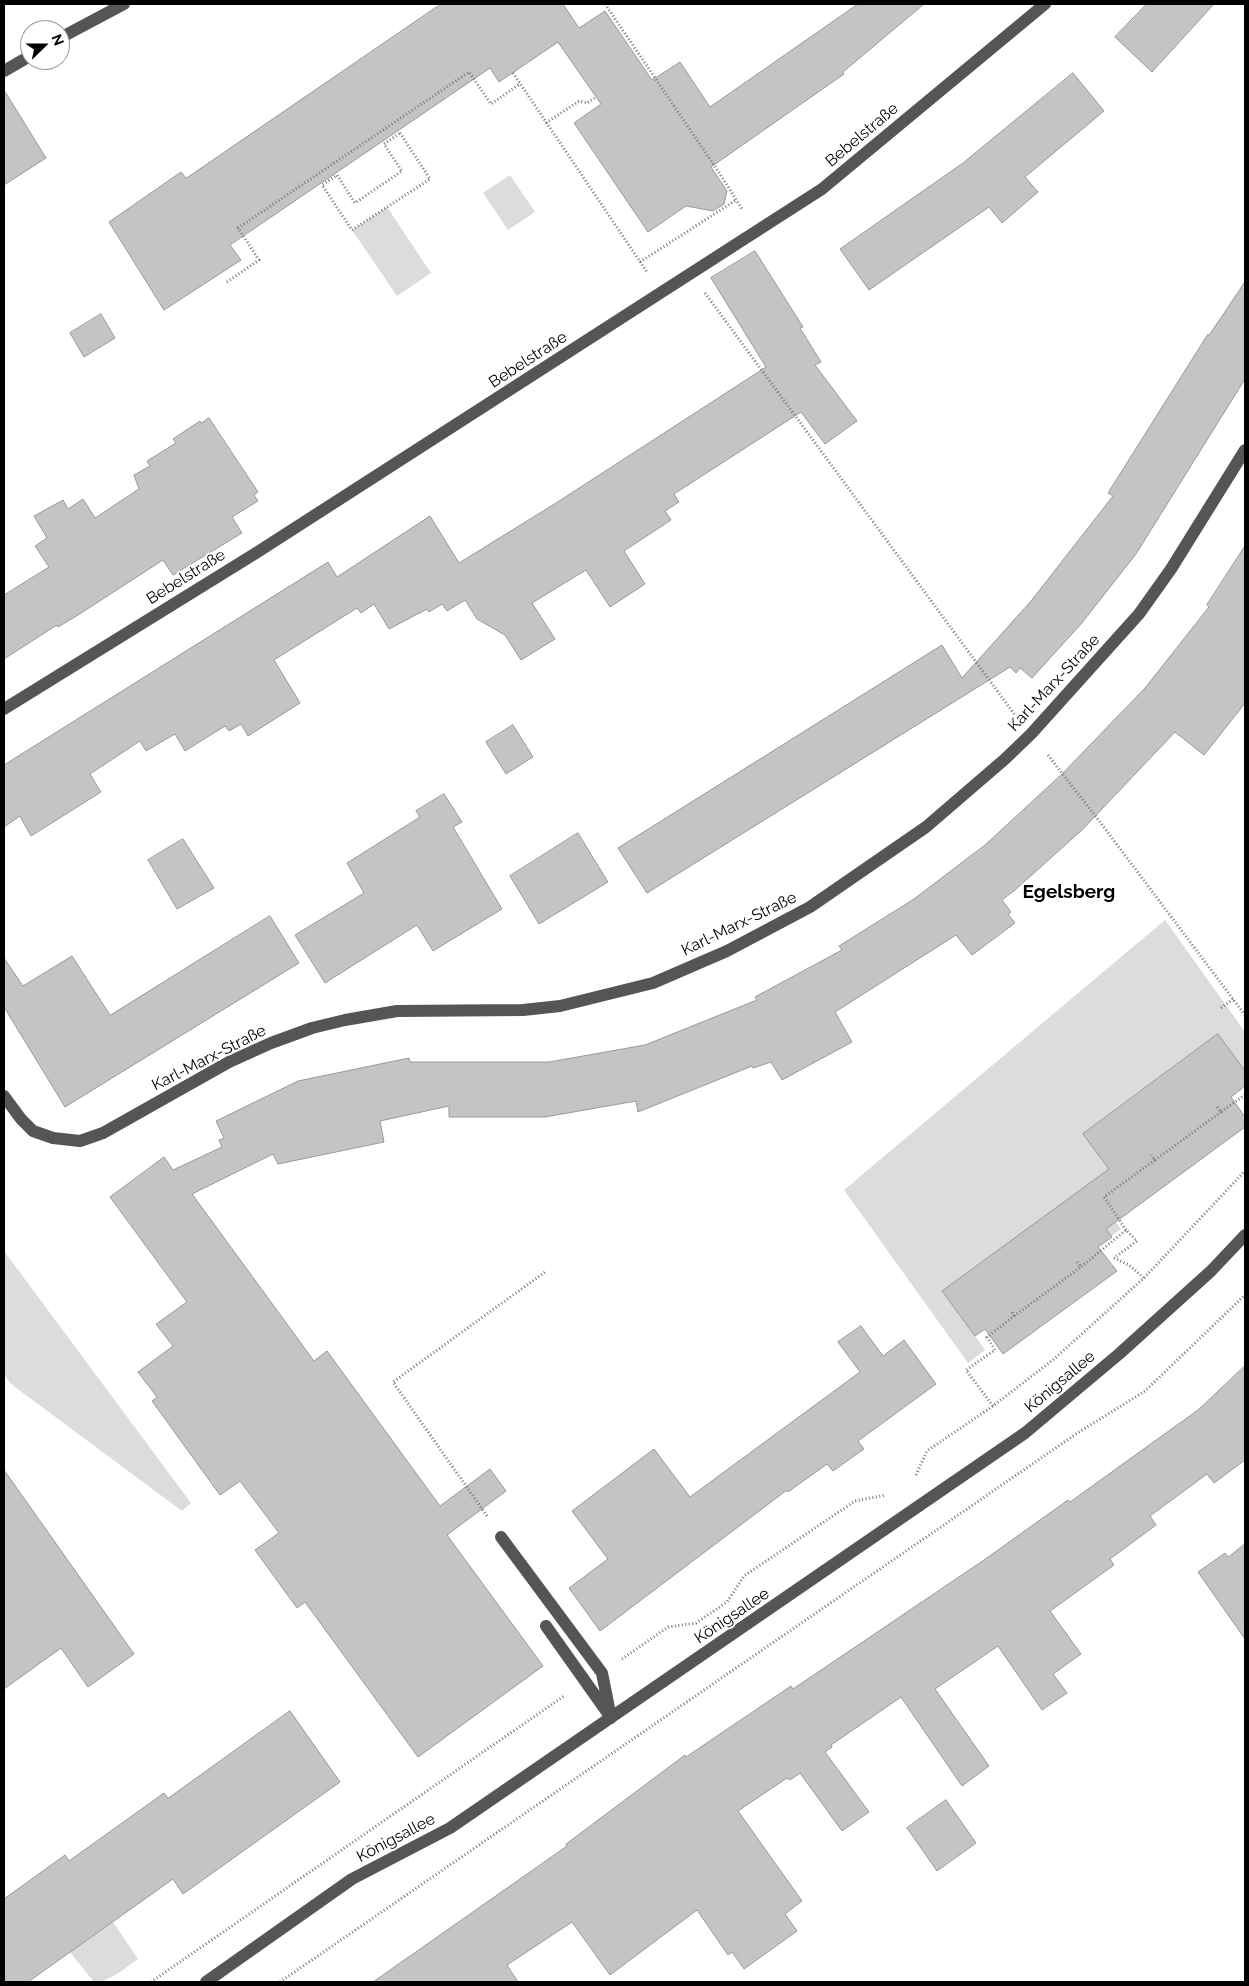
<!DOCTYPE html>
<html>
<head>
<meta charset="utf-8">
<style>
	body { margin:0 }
	#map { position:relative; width:1249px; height:1986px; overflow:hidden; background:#fff; font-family:Raleway,sans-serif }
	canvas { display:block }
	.frame { position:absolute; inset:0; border:5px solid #000; pointer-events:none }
	.north { position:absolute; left:20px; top:20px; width:50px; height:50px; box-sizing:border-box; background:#fff; border:1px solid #999; border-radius:50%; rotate:68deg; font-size:14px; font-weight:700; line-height:20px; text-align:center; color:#000 }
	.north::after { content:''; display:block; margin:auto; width:18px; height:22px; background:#000; clip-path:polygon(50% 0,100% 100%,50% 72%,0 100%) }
</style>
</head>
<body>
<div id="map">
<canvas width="1249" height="1986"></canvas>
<div class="frame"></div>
<div class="north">N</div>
</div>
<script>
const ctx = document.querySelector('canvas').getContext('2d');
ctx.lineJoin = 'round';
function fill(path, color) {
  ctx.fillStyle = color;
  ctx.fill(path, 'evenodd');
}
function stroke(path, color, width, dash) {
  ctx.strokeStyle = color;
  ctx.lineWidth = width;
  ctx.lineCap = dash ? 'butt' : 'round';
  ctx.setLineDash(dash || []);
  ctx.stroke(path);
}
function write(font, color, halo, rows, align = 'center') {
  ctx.font = font + ' Raleway,sans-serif';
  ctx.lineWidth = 4;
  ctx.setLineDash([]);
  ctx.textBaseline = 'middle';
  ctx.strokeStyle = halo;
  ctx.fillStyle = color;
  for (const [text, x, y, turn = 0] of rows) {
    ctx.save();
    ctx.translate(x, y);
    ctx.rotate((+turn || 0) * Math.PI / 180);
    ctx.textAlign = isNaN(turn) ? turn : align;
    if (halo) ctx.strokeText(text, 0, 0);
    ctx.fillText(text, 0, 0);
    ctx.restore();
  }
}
const green = new Path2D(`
	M 510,175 L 535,212 L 508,230 L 483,193 Z
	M 387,207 L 431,273 L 397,296 L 352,230 Z
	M 1165,920 L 1245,1032 L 1245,1086 L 1096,1196 L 1121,1229 L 975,1336 L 985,1350 L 968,1363 L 844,1190 Z
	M 4,1251 L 191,1503 L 182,1511 L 11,1384 L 4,1374 Z
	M 113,1922 L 138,1959 C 125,1968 110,1982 94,1982 L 70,1952 Z`);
const building = new Path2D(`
	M 441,4 L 563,4 L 579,28 L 605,11 L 652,80 L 680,62 L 710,107 L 858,4 L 924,4 L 843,72 L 844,74 L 711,167 L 727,191 L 724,204 L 713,211 L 686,206 L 648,232 L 574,123 L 601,104 L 558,42 L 499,82 L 490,68 L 230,245 L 241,260 L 164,310 L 109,222 L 181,172 L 186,178 Z
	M 1147,4 L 1214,4 L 1152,72 L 1115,37 Z
	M 1073,73 L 1104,111 L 1025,177 L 1038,192 L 1002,223 L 989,207 L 869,290 L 840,249 L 963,163 Z
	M 4,90 L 46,158 L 4,185 Z
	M 755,251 L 803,327 L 800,328 L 821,362 L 815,365 L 857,421 L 825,444 L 801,412 L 674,494 L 679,502 L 665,511 L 671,520 L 624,551 L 645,584 L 610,607 L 586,570 L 532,603 L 555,639 L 521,660 L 505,635 L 477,619 L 465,600 L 447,611 L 442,604 L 429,612 L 427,609 L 389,629 L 374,604 L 361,613 L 357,608 L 274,660 L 300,703 L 248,736 L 241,724 L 229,731 L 225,726 L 185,751 L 175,734 L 146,751 L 140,741 L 90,774 L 101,792 L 31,836 L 20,816 L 4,827 L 4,765 L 328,562 L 337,577 L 430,516 L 459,563 L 556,503 L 766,367 L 711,278 Z
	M 1245,282 L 1245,379 L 1136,554 L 1081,624 L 1032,678 L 1020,668 L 1016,673 L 1010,667 L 647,893 L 618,848 L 942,645 L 962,678 L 1031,601 L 1113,496 L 1108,493 L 1208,334 L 1209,335 Z
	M 101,314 L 115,338 L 84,357 L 70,333 Z
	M 209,418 L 258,492 L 254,495 L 258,501 L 232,517 L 242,533 L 173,575 L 163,560 L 78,615 L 58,627 L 57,625 L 4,659 L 4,595 L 49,567 L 35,546 L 47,538 L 34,516 L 63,500 L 68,509 L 83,499 L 95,518 L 139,489 L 134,475 L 150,466 L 147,461 L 176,443 L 173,439 L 200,421 L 201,423 Z
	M 1245,546 L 1245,703 L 1216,740 L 1204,755 L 1175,732 L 1082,830 L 1015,890 L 1002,900 L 1011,912 L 1008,914 L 1015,923 L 972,955 L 956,935 L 835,1012 L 852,1042 L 782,1080 L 771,1062 L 753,1068 L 752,1066 L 638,1112 L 636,1101 L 545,1117 L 449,1117 L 449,1106 L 380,1121 L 384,1142 L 278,1164 L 273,1154 L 192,1194 L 314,1361 L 327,1351 L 440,1506 L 490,1469 L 506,1491 L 447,1535 L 543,1666 L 418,1757 L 305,1602 L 297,1608 L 255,1550 L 279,1533 L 240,1481 L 220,1495 L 152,1401 L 157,1397 L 138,1372 L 173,1346 L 156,1324 L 187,1302 L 110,1197 L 164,1157 L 173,1170 L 222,1147 L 219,1140 L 224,1138 L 216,1121 L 298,1081 L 409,1058 L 410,1062 L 549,1062 L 645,1045 L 757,1000 L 755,997 L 842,950 L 839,946 L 914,899 L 985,845 L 1062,774 L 1145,688 L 1209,607 L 1207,605 Z
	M 513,725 L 533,757 L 506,774 L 486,742 Z
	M 444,794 L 462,822 L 453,827 L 502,909 L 433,951 L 417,925 L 325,983 L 295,935 L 364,893 L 347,863 L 420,817 L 416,811 Z
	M 578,833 L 608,882 L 539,924 L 510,876 Z
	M 183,839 L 214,888 L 177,909 L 148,860 Z
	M 270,916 L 299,963 L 65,1107 L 4,1007 L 4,958 L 23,986 L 72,956 L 110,1015 Z
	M 1218,1034 L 1245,1071 L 1245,1086 L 1231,1097 L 1245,1117 L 1245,1127 L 1106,1229 L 1112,1237 L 1098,1247 L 1117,1271 L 1003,1354 L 985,1329 L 975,1336 L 942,1291 L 1109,1169 L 1083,1134 Z
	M 861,1326 L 883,1356 L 904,1340 L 936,1384 L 858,1441 L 864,1449 L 833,1471 L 827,1464 L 788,1492 L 787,1490 L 600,1631 L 569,1588 L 608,1559 L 572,1511 L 654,1449 L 690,1497 L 860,1372 L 838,1342 Z
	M 1245,1366 L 1245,1460 L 1214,1483 L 1207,1474 L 1150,1516 L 1156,1525 L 1110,1559 L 1114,1565 L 1050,1611 L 1081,1654 L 1053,1674 L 1067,1693 L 1042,1710 L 998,1646 L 935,1689 L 989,1766 L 962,1786 L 901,1697 L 831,1745 L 832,1747 L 825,1752 L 869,1812 L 842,1831 L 800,1773 L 790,1780 L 787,1778 L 738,1811 L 802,1901 L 785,1914 L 797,1931 L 744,1969 L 732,1952 L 728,1955 L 697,1910 L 610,1975 L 572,1922 L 507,1965 L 518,1982 L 373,1982 L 567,1846 L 566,1844 L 685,1755 L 686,1757 L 791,1686 L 793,1689 L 984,1560 L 1068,1500 L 1070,1502 L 1198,1410 Z
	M 4,1470 L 134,1654 L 88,1687 L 61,1648 L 4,1689 Z
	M 1245,1544 L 1245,1639 L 1198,1572 L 1225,1553 L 1228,1557 Z
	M 290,1711 L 340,1782 L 183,1894 L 173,1879 L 28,1982 L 4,1982 L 4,1899 L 65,1855 L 69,1861 L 164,1793 L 168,1798 Z
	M 946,1800 L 976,1843 L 937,1871 L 907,1828 Z`);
const path = new Path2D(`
	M 605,4 L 720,174 L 742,209
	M 513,73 L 647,272
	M 546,123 L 579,101 L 587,103 L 596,97
	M 400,133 L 430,179 L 352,230 L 322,185 L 337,175 L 355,203 L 402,171 L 384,144 Z
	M 640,262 L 736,200
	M 227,282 L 259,260 L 238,228 L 469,72 L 491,104 L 520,84
	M 705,293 L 1015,715
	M 1048,755 L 1103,826 L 1245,1015
	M 1221,1008 L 1233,999
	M 1217,1107 L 1221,1112 L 1245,1095
	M 1155,1160 L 1221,1112
	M 1126,1230 L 1104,1197 L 1155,1160 L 1151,1155
	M 1114,1258 L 1129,1265 L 1144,1278
	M 1077,1262 L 1081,1267 L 1126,1230 L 1137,1241 L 1114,1258
	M 1014,1316 L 1081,1267
	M 993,1406 L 966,1370 L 995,1350 L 987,1337 L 1014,1316 L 1011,1310
	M 916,1475 L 927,1451 L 993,1406 L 1054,1359 L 1144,1278 L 1245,1171
	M 487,1516 L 393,1382 L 545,1272
	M 622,1659 L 668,1627 L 696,1623 L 727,1602 L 744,1576 L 855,1501 L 886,1495
	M 151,1982 L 564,1696
	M 280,1982 L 1076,1434 L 1145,1391 L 1245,1295`);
const minor = new Path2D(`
	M 60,38 L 124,4
	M 4,71 L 30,56
	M 4,709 L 256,553 L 822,189 L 1045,4
	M 4,1096 L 21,1119 L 33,1131 L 53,1138 L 80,1141 L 103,1133 L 229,1062 L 271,1043 L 312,1028 L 345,1020 L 397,1011 L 523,1010 L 560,1006 L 653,983 L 727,951 L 810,907 L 926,827 L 1005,759 L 1031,734 L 1139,614 L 1171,569 L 1245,450
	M 501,1537 L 602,1673 L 611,1718
	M 546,1626 L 607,1712
	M 206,1982 L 352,1879 L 450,1828 L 1025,1433 L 1119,1354 L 1211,1271 L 1245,1235`);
const streetNames = [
	["Bebelstraße",862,135,-40],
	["Bebelstraße",528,360,-33],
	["Bebelstraße",186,577,-32],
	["Karl-Marx-Straße",1054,683,-47],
	["Karl-Marx-Straße",739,924,-26],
	["Karl-Marx-Straße",209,1058,-27],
	["Königsallee",1060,1382,-40],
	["Königsallee",732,1616,-34],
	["Königsallee",396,1838,-28]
];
const quarterNames = [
	["Egelsberg",1069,892]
];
fill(green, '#dcdcdc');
fill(building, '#c4c4c4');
stroke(building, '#999', 1);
stroke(path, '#777', 3, [1, 2.5]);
stroke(minor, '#555', 12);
write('16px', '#000', '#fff', streetNames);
write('bold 19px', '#000', '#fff', quarterNames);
</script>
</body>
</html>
